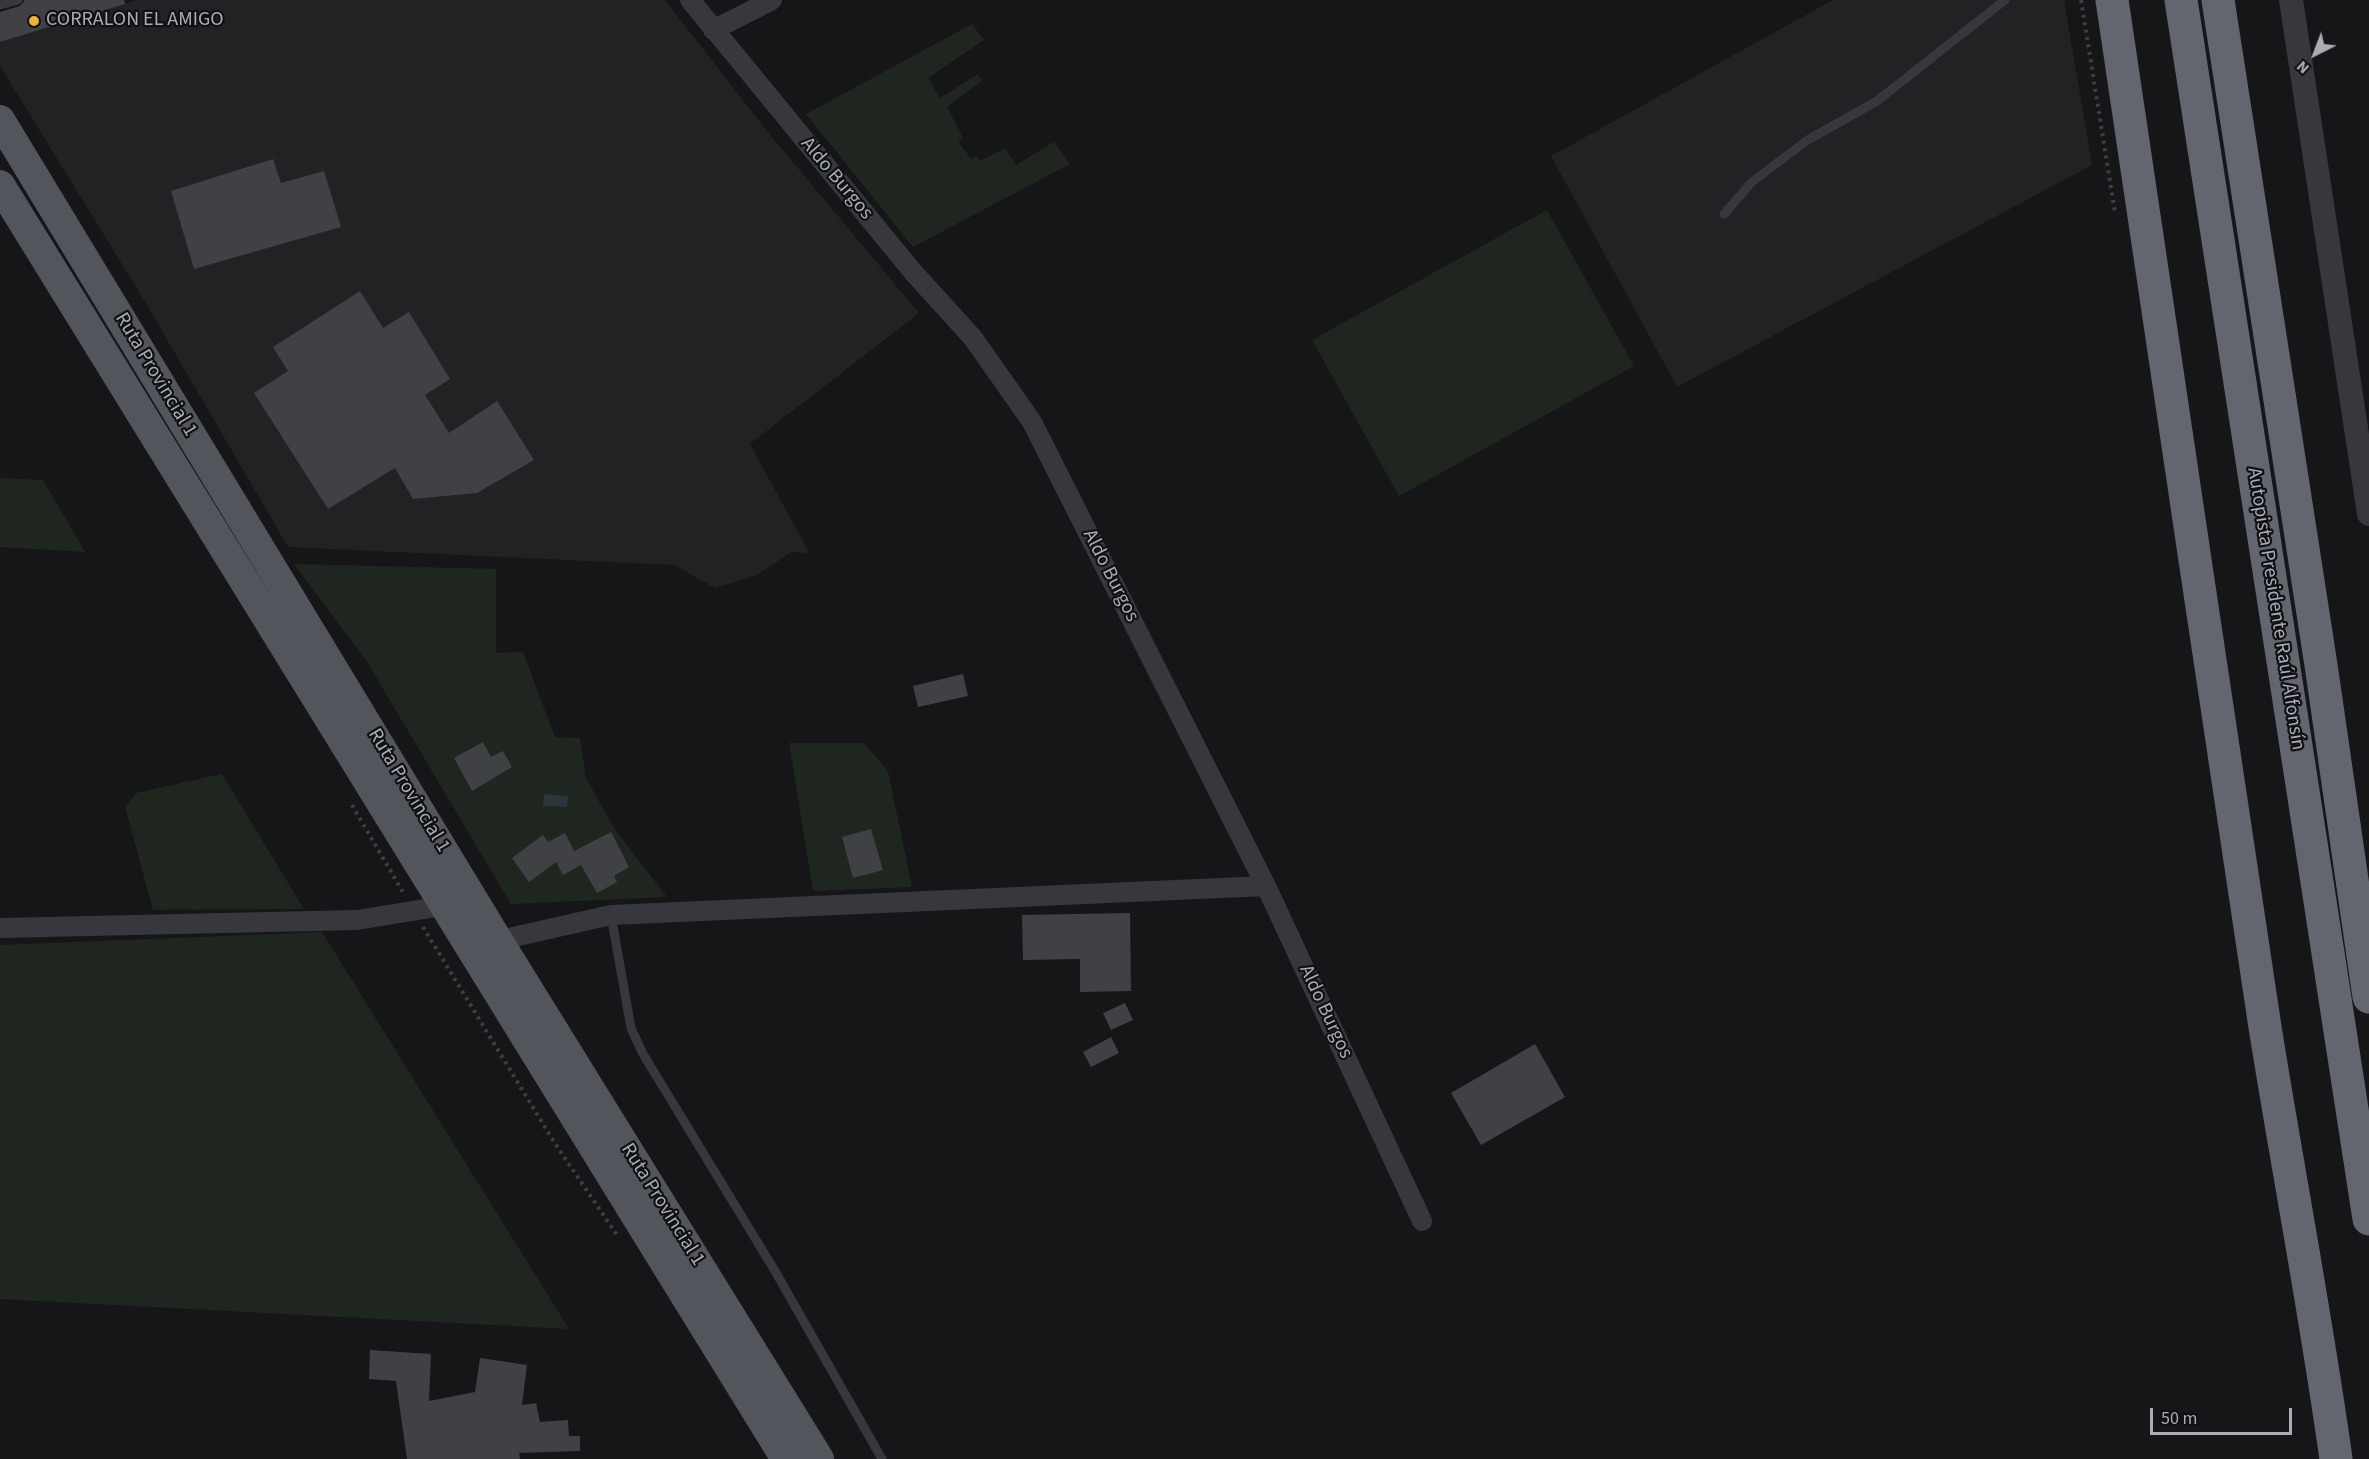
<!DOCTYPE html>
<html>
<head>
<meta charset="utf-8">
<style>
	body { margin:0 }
	#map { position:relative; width:2369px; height:1459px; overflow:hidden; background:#161618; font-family:"Source Sans 3",sans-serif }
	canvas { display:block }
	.north { position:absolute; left:2285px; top:24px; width:60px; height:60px; -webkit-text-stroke:4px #111113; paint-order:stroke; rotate:222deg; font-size:16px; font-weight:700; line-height:24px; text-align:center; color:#a8adb8 }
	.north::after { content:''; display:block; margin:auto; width:21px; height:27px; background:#a8adb8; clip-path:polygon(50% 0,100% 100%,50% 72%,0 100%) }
	.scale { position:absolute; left:2150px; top:1408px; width:142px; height:27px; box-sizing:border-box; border:3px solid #a8adb8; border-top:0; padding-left:8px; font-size:18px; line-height:21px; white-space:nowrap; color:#a8adb8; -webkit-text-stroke:4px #111113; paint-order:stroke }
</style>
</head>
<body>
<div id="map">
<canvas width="2369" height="1459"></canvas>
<div class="north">N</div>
<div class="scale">50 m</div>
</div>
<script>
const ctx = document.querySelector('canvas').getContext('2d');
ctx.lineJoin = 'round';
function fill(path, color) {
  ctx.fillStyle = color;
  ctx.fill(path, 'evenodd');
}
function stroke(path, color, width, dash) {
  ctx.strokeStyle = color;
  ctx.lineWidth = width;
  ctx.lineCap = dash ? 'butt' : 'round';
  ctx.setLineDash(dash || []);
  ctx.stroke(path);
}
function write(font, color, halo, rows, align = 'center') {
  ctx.font = font + ' "Source Sans 3",sans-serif';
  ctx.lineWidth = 4.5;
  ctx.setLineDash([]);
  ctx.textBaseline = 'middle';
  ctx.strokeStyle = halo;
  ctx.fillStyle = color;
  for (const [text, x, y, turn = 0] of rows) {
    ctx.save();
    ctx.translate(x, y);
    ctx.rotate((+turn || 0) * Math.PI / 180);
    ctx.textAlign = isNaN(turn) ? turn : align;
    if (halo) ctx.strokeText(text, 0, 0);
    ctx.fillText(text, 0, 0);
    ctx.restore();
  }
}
const built = new Path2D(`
	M 137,0 L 665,0 L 767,131 L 919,313 L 750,444 L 810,554 L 792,552 L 755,576 L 715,588 L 674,565 L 288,547 L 144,300 L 0,66 L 0,42 Z
	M 1833,0 L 2064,0 L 2092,165 L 1677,387 L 1551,156 Z`);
const green = new Path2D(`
	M 972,24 L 984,40 L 928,78 L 940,98 L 978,74 L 982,81 L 947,107 L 963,138 L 958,141 L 971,159 L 976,157 L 980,161 L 1005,148 L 1016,165 L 1054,142 L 1070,164 L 913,247 L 806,114 Z
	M 1547,210 L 1634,366 L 1399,496 L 1312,340 Z
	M 0,478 L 43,480 L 85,552 L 0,547 Z
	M 294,564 L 496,569 L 496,653 L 523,652 L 555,737 L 580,738 L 586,778 L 614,828 L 667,897 L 511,904 L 367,662 Z
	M 789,743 L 864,743 L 888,771 L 912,887 L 813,891 Z
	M 222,774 L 304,909 L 153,910 L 125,807 L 136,793 Z
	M 322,932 L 569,1329 L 0,1299 L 0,945 Z`);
const water = new Path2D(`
	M 544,794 L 568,796 L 567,807 L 543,806 Z`);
const building = new Path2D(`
	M 25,0 L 124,0 L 125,4 L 0,42 L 0,12 L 20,6 Z
	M 273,159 L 281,183 L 324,171 L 341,227 L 194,269 L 171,191 Z
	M 360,291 L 383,328 L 409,312 L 450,379 L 425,395 L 449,433 L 497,401 L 534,460 L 477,493 L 413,499 L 395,468 L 328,509 L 254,393 L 288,371 L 273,347 Z
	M 963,674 L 968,696 L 918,707 L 913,686 Z
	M 483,742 L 491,757 L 503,751 L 512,767 L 472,791 L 454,758 Z
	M 871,829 L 883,870 L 853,878 L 842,837 Z
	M 611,832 L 629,867 L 614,876 L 617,882 L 597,893 L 581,865 L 563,875 L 556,862 L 529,882 L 512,858 L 543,835 L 548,842 L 565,833 L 574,851 Z
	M 1130,913 L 1131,991 L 1080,992 L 1080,959 L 1023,960 L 1022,915 Z
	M 1125,1003 L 1133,1020 L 1111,1030 L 1103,1013 Z
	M 1111,1037 L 1119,1053 L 1091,1067 L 1083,1052 Z
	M 1535,1044 L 1565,1097 L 1481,1145 L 1451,1093 Z
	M 370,1350 L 431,1354 L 429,1401 L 475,1392 L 480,1358 L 527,1365 L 522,1405 L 536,1403 L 540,1422 L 568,1420 L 569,1436 L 580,1436 L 580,1451 L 519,1453 L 520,1459 L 407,1459 L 396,1381 L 369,1379 Z`);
const path = new Path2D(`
	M 2081,0 L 2115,213
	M 352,805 L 404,894
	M 423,927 L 554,1142 L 617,1235`);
const service = new Path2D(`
	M 0,5 L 18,0
	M 1724,214 L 1752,182 L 1806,141 L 1877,101 L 2005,0
	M 611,915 L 631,1028 L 643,1054 L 775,1271 L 882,1459`);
const minor = new Path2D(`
	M 690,0 L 913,272 L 973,338 L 1032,422 L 1266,886 L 1422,1221
	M 713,30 L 772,0
	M 0,928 L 357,920 L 455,904
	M 487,943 L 611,915 L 1266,886`);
const tertiary = new Path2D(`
	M 2291,0 L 2369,514`);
const primary = new Path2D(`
	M 0,120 L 497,939 L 819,1459
	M 0,185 L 786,1459`);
const motorway = new Path2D(`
	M 2112,0 C 2163,342 2213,685 2265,1027 C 2288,1171 2316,1315 2336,1459
	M 2181,0 L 2369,1219
	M 2218,0 L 2321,665 L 2369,997`);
const markers = [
	[34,21,6,"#f2b134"]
];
const poiNames = [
	["CORRALON EL AMIGO",46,21]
];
const streetNames = [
	["Aldo Burgos",836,179,50],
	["Ruta Provincial 1",155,375,59],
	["Aldo Burgos",1110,576,63],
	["Autopista Presidente Raúl Alfonsín",2275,609,81],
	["Ruta Provincial 1",408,791,59],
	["Aldo Burgos",1325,1012,65],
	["Ruta Provincial 1",662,1205,58]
];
fill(built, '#222225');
fill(green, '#1e261f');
fill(water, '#2c353c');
fill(building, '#404145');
stroke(path, '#3d3f44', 4, [3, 4.5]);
stroke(service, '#37383d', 9);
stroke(minor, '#37383d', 20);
stroke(tertiary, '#37383d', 24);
stroke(primary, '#53555c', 30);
stroke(motorway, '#63666e', 33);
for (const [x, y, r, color] of markers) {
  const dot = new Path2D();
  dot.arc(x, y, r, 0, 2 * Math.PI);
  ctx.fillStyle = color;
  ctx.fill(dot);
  stroke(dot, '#111113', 2);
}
write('20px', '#a8adb8', '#111113', poiNames, 'left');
write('20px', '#a8adb8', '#111113', streetNames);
</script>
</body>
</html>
